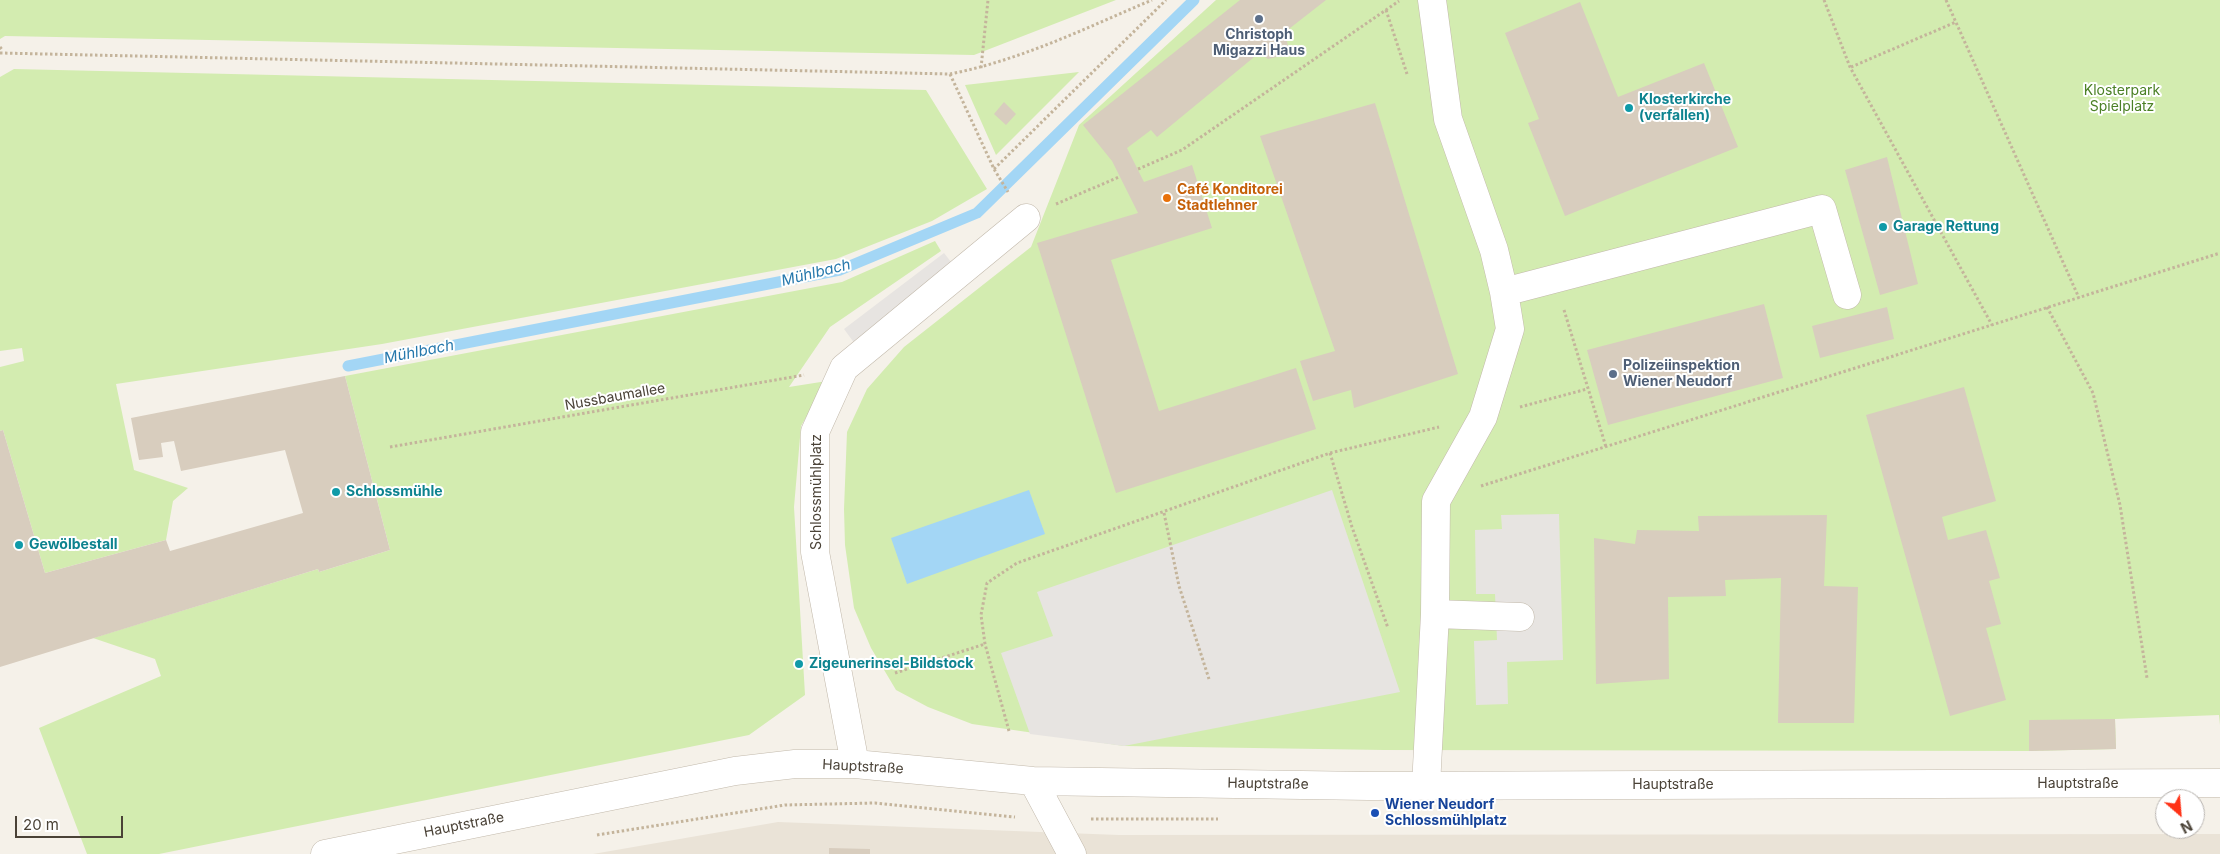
<!DOCTYPE html>
<html>
<head>
<meta charset="utf-8">
<style>
	body { margin:0 }
	#map { position:relative; width:2220px; height:854px; overflow:hidden; background:#f5f1e9; font-family:Inter,sans-serif }
	canvas { display:block }
	.north { position:absolute; left:2155px; top:789px; width:50px; height:50px; box-sizing:border-box; background:#fff; border:1px solid #b7b3af; border-radius:50%; rotate:153deg; font-size:14px; font-weight:700; line-height:20px; text-align:center; color:#4a4237 }
	.north::after { content:''; display:block; margin:auto; width:18px; height:22px; background:#ff3216; clip-path:polygon(50% 0,100% 100%,50% 72%,0 100%) }
	.scale { position:absolute; left:15px; top:816px; width:108px; height:22px; box-sizing:border-box; border:2px solid #4a4237; border-top:0; padding-left:6px; font-size:15px; line-height:18px; white-space:nowrap; color:#4a4237; -webkit-text-stroke:4px #fff; paint-order:stroke }
</style>
</head>
<body>
<div id="map">
<canvas width="2220" height="854"></canvas>
<div class="north">N</div>
<div class="scale">20 m</div>
</div>
<script>
const ctx = document.querySelector('canvas').getContext('2d');
ctx.lineJoin = 'round';
function fill(path, color) {
  ctx.fillStyle = color;
  ctx.fill(path, 'evenodd');
}
function stroke(path, color, width, dash) {
  ctx.strokeStyle = color;
  ctx.lineWidth = width;
  ctx.lineCap = dash ? 'butt' : 'round';
  ctx.setLineDash(dash || []);
  ctx.stroke(path);
}
function write(font, color, halo, rows, align = 'center') {
  ctx.font = font + ' Inter,sans-serif';
  ctx.lineWidth = 4;
  ctx.setLineDash([]);
  ctx.textBaseline = 'middle';
  ctx.strokeStyle = halo;
  ctx.fillStyle = color;
  for (const [text, x, y, turn = 0] of rows) {
    ctx.save();
    ctx.translate(x, y);
    ctx.rotate((+turn || 0) * Math.PI / 180);
    ctx.textAlign = isNaN(turn) ? turn : align;
    if (halo) ctx.strokeText(text, 0, 0);
    ctx.fillText(text, 0, 0);
    ctx.restore();
  }
}
const residential = new Path2D(`
	M 778,822 L 1119,835 L 2220,834 L 2220,854 L 593,854 Z`);
const green = new Path2D(`
	M 0,0 L 1116,0 L 974,55 L 5,36 L 0,39 Z
	M 1216,0 L 2220,0 L 2220,725 L 2219,715 L 2115,719 L 2116,749 L 2029,751 L 1384,750 L 1124,746 L 972,724 L 928,707 L 896,690 L 871,648 L 854,608 L 845,545 L 844,509 L 847,432 L 867,389 L 904,347 L 1031,247 L 1079,125 Z
	M 14,69 L 926,90 L 987,189 L 932,221 L 836,259 L 382,344 L 116,384 L 134,470 L 188,488 L 173,501 L 166,540 L 45,573 L 3,430 L 0,431 L 0,367 L 24,361 L 22,348 L 0,351 L 0,77 Z
	M 1079,72 L 996,155 L 965,85 Z
	M 935,241 L 941,251 L 830,327 L 789,387 L 827,381 L 801,426 L 794,507 L 805,695 L 749,735 L 159,854 L 87,854 L 39,728 L 161,676 L 155,659 L 93,638 L 318,569 L 319,572 L 390,550 L 345,376 L 842,282 Z`);
const parking = new Path2D(`
	M 944,253 L 955,267 L 855,344 L 844,329 Z
	M 1332,490 L 1400,692 L 1124,746 L 1030,734 L 1001,653 L 1053,636 L 1037,592 Z
	M 1559,514 L 1563,660 L 1507,662 L 1508,704 L 1476,705 L 1474,641 L 1497,640 L 1495,594 L 1476,594 L 1475,530 L 1502,529 L 1501,515 Z`);
const water = new Path2D(`
	M 1029,490 L 1045,534 L 907,584 L 891,538 Z`);
const stream = new Path2D(`
	M 348,366 L 840,270 L 977,213 L 1194,0`);
const building = new Path2D(`
	M 1240,0 L 1326,0 L 1285,32 L 1288,46 L 1281,56 L 1268,59 L 1259,53 L 1157,137 L 1151,130 L 1127,148 L 1144,182 L 1192,165 L 1212,228 L 1111,260 L 1159,411 L 1296,368 L 1316,429 L 1116,493 L 1037,243 L 1138,213 L 1112,161 L 1083,125 Z
	M 1580,2 L 1618,97 L 1704,63 L 1738,147 L 1565,216 L 1528,123 L 1539,119 L 1505,33 Z
	M 1004,102 L 1016,114 L 1006,125 L 994,114 Z
	M 1375,103 L 1458,374 L 1354,408 L 1351,390 L 1313,401 L 1300,361 L 1335,351 L 1260,136 Z
	M 1887,157 L 1918,284 L 1880,295 L 1845,170 Z
	M 1764,304 L 1783,378 L 1608,425 L 1587,350 Z
	M 1887,307 L 1894,339 L 1820,358 L 1812,326 Z
	M 345,376 L 390,550 L 319,572 L 318,569 L 0,667 L 0,431 L 3,430 L 45,573 L 166,540 L 170,551 L 303,513 L 285,450 L 181,471 L 174,441 L 161,443 L 163,457 L 139,460 L 131,418 Z
	M 1964,387 L 1996,501 L 1942,517 L 1948,540 L 1986,530 L 2000,578 L 1989,581 L 2001,624 L 1986,628 L 2006,700 L 1950,716 L 1866,415 Z
	M 1827,515 L 1824,586 L 1858,587 L 1854,723 L 1778,723 L 1781,578 L 1725,580 L 1726,596 L 1668,597 L 1669,679 L 1596,684 L 1594,538 L 1635,544 L 1637,530 L 1699,531 L 1698,516 Z
	M 2115,719 L 2116,749 L 2029,751 L 2029,720 Z
	M 829,848 L 870,849 L 870,854 L 829,854 Z`);
const path = new Path2D(`
	M 1824,0 L 1850,67 L 1992,325
	M 1946,0 L 2079,298
	M 1386,10 L 1407,74
	M 0,47 L 3,51
	M 0,53 L 950,74 C 1021,60 1086,28 1152,0
	M 1851,67 L 1956,22
	M 981,68 L 988,0
	M 950,74 L 994,169 L 1008,192
	M 994,169 L 1166,0
	M 1138,169 L 1182,150 L 1399,1
	M 1056,204 L 1119,177
	M 2047,307 L 2093,393 L 2120,505 L 2147,678
	M 1564,310 L 1606,447
	M 1520,407 L 1587,389
	M 390,447 L 804,375
	M 1330,453 L 1352,527 L 1388,628
	M 1481,486 L 2220,253
	M 1164,513 L 1179,586 L 1209,679
	M 895,673 L 985,644
	M 1009,731 L 985,644 L 981,615 L 987,583 L 1017,563 L 1330,453 L 1439,427
	M 1091,819 L 1218,819
	M 597,835 L 785,805 L 875,803 L 1015,817`);
const minor = new Path2D(`
	M 1504,292 L 1822,209 L 1847,295
	M 1435,614 L 1520,617
	M 855,764 L 815,552 L 815,432 L 844,368 L 1026,218
	M 1033,781 L 1072,854
	M 1426,786 L 1435,614 L 1436,501 L 1483,417 L 1510,329 L 1504,292 L 1494,250 L 1448,119 L 1432,0
	M 325,854 L 735,771 L 795,764 L 855,764 L 1033,781 L 1369,786 L 2220,783`);
const markers = [
	[1259,19,5,"#5c6f8a"],
	[1629,108,5,"#0f9aa8"],
	[1167,198,5,"#e8710a"],
	[1883,227,5,"#0f9aa8"],
	[1613,374,5,"#5c6f8a"],
	[336,492,5,"#0f9aa8"],
	[19,545,5,"#0f9aa8"],
	[799,664,5,"#0f9aa8"],
	[1375,813,5,"#1a4fb4"]
];
const serviceNames = [
	["Christoph",1259,35],
	["Migazzi Haus",1259,51],
	["Polizeiinspektion",1623,366,"left"],
	["Wiener Neudorf",1623,382,"left"]
];
const parkNames = [
	["Klosterpark",2122,91],
	["Spielplatz",2122,107]
];
const cultureNames = [
	["Klosterkirche",1639,100],
	["(verfallen)",1639,116],
	["Garage Rettung",1893,227],
	["Schlossmühle",346,492],
	["Gewölbestall",29,545],
	["Zigeunerinsel-Bildstock",809,664]
];
const foodNames = [
	["Café Konditorei",1177,190],
	["Stadtlehner",1177,206]
];
const streetNames = [
	["Nussbaumallee",615,397,-10],
	["Schlossmühlplatz",817,492,-90],
	["Hauptstraße",863,767,3],
	["Hauptstraße",1268,784,1],
	["Hauptstraße",2078,784],
	["Hauptstraße",1673,785],
	["Hauptstraße",464,825,-11]
];
const transitNames = [
	["Wiener Neudorf",1385,805],
	["Schlossmühlplatz",1385,821]
];
const waterNames = [
	["Mühlbach",816,273,-14],
	["Mühlbach",419,352,-11]
];
fill(residential, '#eae3d7');
fill(green, '#d3ecb0');
fill(parking, '#e7e4e1');
fill(water, '#a3d6f5');
stroke(stream, '#a3d6f5', 11);
fill(building, '#d8cdbe');
stroke(minor, '#c2b9ab', 29);
stroke(path, '#c4b49b', 3, [2.5, 2.5]);
stroke(minor, '#fff', 28);
for (const [x, y, r, color] of markers) {
  const dot = new Path2D();
  dot.arc(x, y, r, 0, 2 * Math.PI);
  ctx.fillStyle = color;
  ctx.fill(dot);
  stroke(dot, '#fff', 2);
}
write('bold 14px', '#4e5e75', '#fff', serviceNames);
write('14px', '#4b8025', '#fff', parkNames);
write('bold 14px', '#0d838f', '#fff', cultureNames, 'left');
write('bold 14px', '#c56008', '#fff', foodNames, 'left');
write('14px', '#4a4237', '#fff', streetNames);
write('bold 14px', '#164399', '#fff', transitNames, 'left');
write('italic 15px', '#2678ac', '#fff', waterNames);
</script>
</body>
</html>
